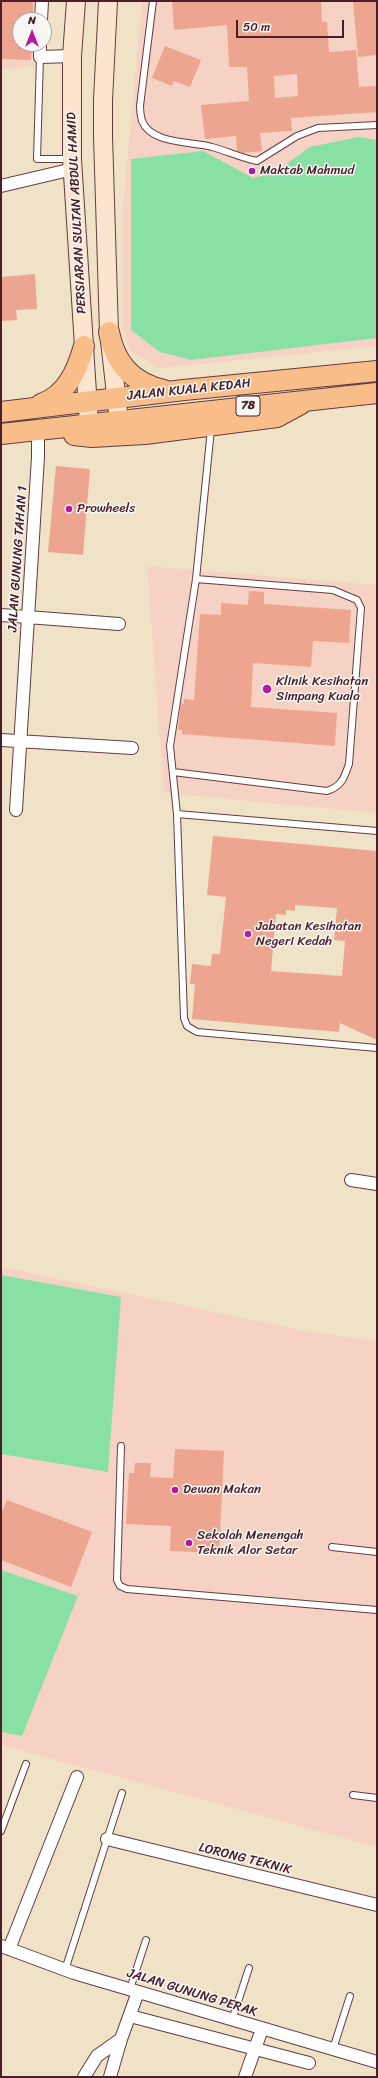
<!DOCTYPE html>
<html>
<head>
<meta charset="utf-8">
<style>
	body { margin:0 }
	#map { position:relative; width:378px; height:2078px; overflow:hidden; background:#f0e2c6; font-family:Sriracha,sans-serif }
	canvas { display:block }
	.frame { position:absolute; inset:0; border:2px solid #4a1f2b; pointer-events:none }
	.north { position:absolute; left:12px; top:12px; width:40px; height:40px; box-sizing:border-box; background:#f6f6f2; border:1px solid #b1a0a2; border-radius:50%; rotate:0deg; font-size:11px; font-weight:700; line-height:16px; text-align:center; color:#4a1f2b }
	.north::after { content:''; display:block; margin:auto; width:14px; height:18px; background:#b5179e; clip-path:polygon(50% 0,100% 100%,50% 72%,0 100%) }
	.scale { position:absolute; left:236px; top:20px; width:108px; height:18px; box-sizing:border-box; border:2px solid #4a1f2b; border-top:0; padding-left:5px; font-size:12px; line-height:14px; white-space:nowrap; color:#4a1f2b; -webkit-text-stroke:3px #f6f6f2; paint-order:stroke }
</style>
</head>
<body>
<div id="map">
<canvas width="378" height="2078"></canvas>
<div class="frame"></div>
<div class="north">N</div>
<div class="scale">50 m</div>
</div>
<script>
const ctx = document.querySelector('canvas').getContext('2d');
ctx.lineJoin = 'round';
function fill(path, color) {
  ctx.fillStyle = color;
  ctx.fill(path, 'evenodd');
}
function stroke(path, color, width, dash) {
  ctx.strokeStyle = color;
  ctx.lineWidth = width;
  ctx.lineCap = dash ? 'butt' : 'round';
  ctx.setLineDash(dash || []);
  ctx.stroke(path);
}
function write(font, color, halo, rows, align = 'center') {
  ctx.font = font + ' Sriracha,sans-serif';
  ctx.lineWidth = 3;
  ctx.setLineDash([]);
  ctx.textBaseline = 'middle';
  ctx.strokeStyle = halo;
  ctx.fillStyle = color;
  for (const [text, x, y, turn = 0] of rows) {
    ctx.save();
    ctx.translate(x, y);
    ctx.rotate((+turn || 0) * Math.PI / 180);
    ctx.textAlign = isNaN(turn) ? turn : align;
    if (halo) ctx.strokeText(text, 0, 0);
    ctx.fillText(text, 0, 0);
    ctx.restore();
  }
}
const built = new Path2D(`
	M 1,1 L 46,1 L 44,64 L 1,70 ZM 20,20 L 44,20 L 44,44 L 20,44 Z
	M 142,1 L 377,1 L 377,346 L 158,368 L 130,350 L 123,331 L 123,208 Z
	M 147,566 L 377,585 L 377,813 L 164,793 Z
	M 1,1267 L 305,1331 L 377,1341 L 377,1847 L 1,1745 Z`);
const green = new Path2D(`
	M 358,137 L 377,140 L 377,338 L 191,360 L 160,352 L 131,330 L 131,159 L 203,151 L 253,178 L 274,173 L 310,147 Z
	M 1,1275 L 121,1297 L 108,1472 L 1,1454 Z
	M 1,1570 L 78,1596 L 22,1736 L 1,1732 Z`);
const building = new Path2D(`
	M 1,1 L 33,1 L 33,20 L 20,20 L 20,44 L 32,44 L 31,60 L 1,59 Z
	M 172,1 L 321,1 L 322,22 L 327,22 L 329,52 L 356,50 L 359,87 L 377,86 L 377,112 L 291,118 L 292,131 L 260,133 L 262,151 L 243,153 L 237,151 L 236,136 L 205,139 L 201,105 L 249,101 L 247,67 L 229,67 L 227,25 L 174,30 ZM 297,74 L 298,96 L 275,98 L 274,76 Z
	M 353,1 L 377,1 L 377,55 L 358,57 Z
	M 165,46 L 201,60 L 190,87 L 174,81 L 172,86 L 152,78 Z
	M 35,274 L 37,309 L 16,310 L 17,320 L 1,321 L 1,277 Z
	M 56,466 L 90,469 L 83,555 L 48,552 Z
	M 249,591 L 264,592 L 264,604 L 351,610 L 349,643 L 313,641 L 311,667 L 253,663 L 251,707 L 337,713 L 335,746 L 182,734 L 182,730 L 178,730 L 181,703 L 184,704 L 184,699 L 194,700 L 200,614 L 221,615 L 221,603 L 248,605 Z
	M 213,836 L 377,851 L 377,1040 L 340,1023 L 339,1032 L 192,1019 L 195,984 L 190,984 L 192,964 L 211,966 L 212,954 L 220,954 L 226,897 L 207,895 ZM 295,905 L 337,908 L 334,940 L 345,941 L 342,976 L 271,971 L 276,914 L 286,915 L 286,910 L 295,911 Z
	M 175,1449 L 224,1451 L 219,1553 L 170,1551 L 171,1526 L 126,1524 L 129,1473 L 134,1473 L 135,1463 L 151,1463 L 150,1477 L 173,1478 Z
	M 7,1500 L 92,1532 L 71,1587 L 1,1560 L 1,1514 Z`);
const service = new Path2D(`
	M 153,1 L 140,106 C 140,111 141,117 142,121 C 152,145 192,141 212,147 C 227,151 241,158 257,161 L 297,136 L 318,128 L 377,125
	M 40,57 L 37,159 L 70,159
	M 211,429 L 196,579 L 170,746 L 177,814 L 184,1018 L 187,1026 L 197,1032 L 377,1048
	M 173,772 L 327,791 C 342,786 344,778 349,764 L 361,608 L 357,600 L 333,590 L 196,579
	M 177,814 L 377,831
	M 121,1446 L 117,1580 L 120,1586 L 127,1589 L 377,1610
	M 332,1547 L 377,1552
	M 353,1795 L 377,1798
	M 1,1831 L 26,1764
	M 65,1970 L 122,1793
	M 130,1989 L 146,1940
	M 232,2020 L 249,1968
	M 333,2049 L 350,1996`);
const minor = new Path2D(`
	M 41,20 L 42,1
	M 40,44 L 40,57 L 72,56
	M 1,186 L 73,169
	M 1,615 L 119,624
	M 1,740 L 132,748
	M 16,810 L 38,457 L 38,430
	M 351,1180 L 377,1184
	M 107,1839 L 377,1905
	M 1,1946 L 74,1973 L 377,2062
	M 9,1949 L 77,1777
	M 130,2016 L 309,2063
	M 84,2077 L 97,2056 L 121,2039
	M 110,2077 L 121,2039 L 138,1992
	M 245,2077 L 262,2029`);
const secondary = new Path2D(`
	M 76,1 L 72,56 L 72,159 L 89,424
	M 108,1 L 103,100 L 103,136 L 109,332 L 119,421`);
const primary = new Path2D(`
	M 109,332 C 115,363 132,383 164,390
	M 41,404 C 67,395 77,370 84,346
	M 1,412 L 184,390 L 377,371
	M 1,434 L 377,393
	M 74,435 L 92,437 L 145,434 L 277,417 L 301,404`);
const markers = [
	[252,171,4,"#b5179e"],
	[69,509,4,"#b5179e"],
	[267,689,5,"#b5179e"],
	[248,934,4,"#b5179e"],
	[175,1490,4,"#b5179e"],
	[189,1543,4,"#b5179e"]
];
const shields = [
	[248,406,24]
];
const shieldNames = [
	["78",248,406]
];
const poiNames = [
	["Maktab Mahmud",260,171],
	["Prowheels",77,509],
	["Klinik Kesihatan",276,682],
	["Simpang Kuala",276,697],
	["Jabatan Kesihatan",256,927],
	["Negeri Kedah",256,942],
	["Dewan Makan",183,1490],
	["Sekolah Menengah",197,1536],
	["Teknik Alor Setar",197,1551]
];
const streetNames = [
	["PERSIARAN SULTAN ABDUL HAMID",77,213,-93],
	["JALAN KUALA KEDAH",189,390,-6],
	["JALAN GUNUNG TAHAN 1",18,559,-86],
	["LORONG TEKNIK",245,1859,14],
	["JALAN GUNUNG PERAK",192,1993,17]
];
fill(built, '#f5d2c3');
fill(green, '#89e0a4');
fill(building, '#eda58f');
stroke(service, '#633c42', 8);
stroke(minor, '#633c42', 14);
stroke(secondary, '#633c42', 20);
stroke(primary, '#633c42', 22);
stroke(service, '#fff', 6);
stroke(minor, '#fff', 12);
stroke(secondary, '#fce5cf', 18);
stroke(primary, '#f8bd88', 20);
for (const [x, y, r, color] of markers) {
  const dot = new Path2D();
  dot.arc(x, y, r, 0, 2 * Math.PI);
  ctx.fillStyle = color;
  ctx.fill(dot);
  stroke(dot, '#f6f6f2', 1.5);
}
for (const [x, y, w] of shields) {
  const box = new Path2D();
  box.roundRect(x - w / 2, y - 10, w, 20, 3);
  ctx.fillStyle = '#f6f6f2';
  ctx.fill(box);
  stroke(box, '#4a1f2b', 1);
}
write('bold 12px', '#4a1f2b', null, shieldNames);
write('13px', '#4a1f2b', '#f6f6f2', poiNames, 'left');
write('13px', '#4a1f2b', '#f6f6f2', streetNames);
</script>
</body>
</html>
